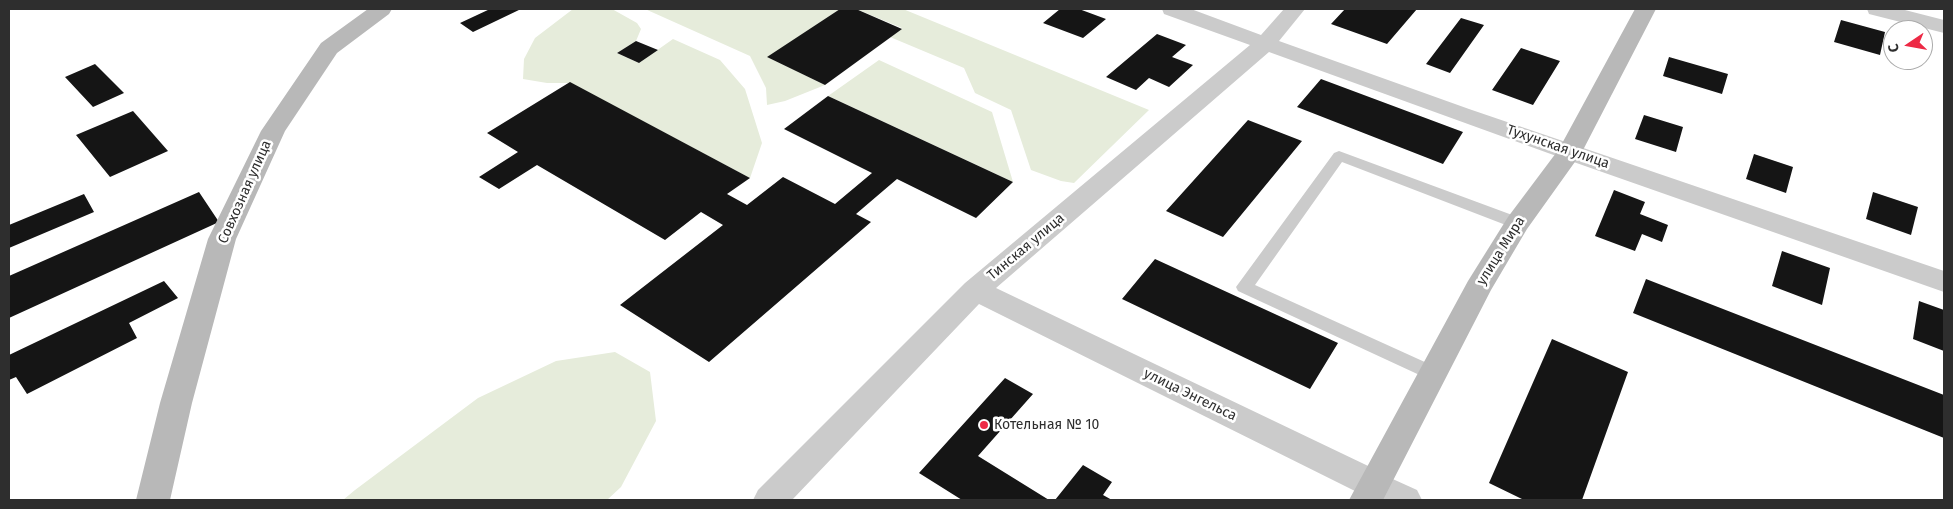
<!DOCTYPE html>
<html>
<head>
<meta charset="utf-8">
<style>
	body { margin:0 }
	#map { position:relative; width:1953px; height:509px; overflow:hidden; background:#fff; font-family:"Fira Sans",sans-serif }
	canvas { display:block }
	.frame { position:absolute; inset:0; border:10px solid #2e2e2e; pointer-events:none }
	.north { position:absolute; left:1883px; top:20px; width:50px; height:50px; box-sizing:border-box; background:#fff; border:1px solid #ababab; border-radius:50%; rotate:258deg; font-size:14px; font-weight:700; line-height:20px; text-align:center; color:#2e2e2e }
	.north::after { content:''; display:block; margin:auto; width:18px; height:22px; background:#ed2945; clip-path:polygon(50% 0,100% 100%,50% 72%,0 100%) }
</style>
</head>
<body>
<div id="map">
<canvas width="1953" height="509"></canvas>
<div class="frame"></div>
<div class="north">С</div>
</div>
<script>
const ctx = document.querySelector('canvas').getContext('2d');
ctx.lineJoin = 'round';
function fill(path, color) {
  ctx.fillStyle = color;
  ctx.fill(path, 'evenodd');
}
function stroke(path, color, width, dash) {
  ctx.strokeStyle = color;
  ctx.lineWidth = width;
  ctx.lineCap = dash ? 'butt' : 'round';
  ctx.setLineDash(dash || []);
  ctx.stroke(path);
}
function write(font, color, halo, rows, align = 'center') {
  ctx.font = font + ' "Fira Sans",sans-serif';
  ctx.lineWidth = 5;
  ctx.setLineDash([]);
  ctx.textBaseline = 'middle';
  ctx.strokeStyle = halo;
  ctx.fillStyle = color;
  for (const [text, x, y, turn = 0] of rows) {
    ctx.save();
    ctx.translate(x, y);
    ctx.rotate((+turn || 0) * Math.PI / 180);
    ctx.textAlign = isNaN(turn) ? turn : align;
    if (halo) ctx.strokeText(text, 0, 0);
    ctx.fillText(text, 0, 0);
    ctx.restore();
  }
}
const green = new Path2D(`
	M 573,9 L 612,9 L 637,23 L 641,29 L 636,41 L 617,53 L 639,63 L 673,39 L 720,60 L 745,89 L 762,143 L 750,178 L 570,83 L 547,83 L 523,79 L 524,59 L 535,38 Z
	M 645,9 L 840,9 L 768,57 L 825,85 L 785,101 L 767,105 L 766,88 L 750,56 Z
	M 856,9 L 903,9 L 1149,110 L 1074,183 L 1061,181 L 1031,170 L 1011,110 L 975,93 L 964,68 L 890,37 L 902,28 Z
	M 879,60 L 992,112 L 1013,182 L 828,96 Z
	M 615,352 L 650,372 L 656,421 L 621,487 L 607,500 L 343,500 L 355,490 L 478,398 L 556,361 Z`);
const building = new Path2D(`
	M 490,9 L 521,9 L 473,32 L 460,23 Z
	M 840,9 L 856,9 L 902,29 L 825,85 L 767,57 Z
	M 1060,9 L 1079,9 L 1106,19 L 1083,38 L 1043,23 Z
	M 1345,9 L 1417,9 L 1387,44 L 1331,24 Z
	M 1461,18 L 1484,25 L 1450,73 L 1426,64 Z
	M 1841,20 L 1885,32 L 1880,55 L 1834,42 Z
	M 1157,34 L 1186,45 L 1172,57 L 1193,65 L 1169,87 L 1149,78 L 1136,90 L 1106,77 Z
	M 636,41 L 658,50 L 639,63 L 617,53 Z
	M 1521,48 L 1560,61 L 1533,105 L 1492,90 Z
	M 1669,57 L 1728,74 L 1722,94 L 1663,76 Z
	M 95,64 L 124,93 L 93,107 L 65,77 Z
	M 1321,79 L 1463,132 L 1443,164 L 1297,107 Z
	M 570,82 L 750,178 L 727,194 L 747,205 L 783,177 L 835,204 L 872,173 L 784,129 L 828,96 L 1013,182 L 976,218 L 897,179 L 856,214 L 871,222 L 709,362 L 620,305 L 723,225 L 701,212 L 665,240 L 537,165 L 499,189 L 479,177 L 518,152 L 487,133 Z
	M 133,111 L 168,151 L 110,177 L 76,135 Z
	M 1644,115 L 1683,127 L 1676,152 L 1635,139 Z
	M 1248,120 L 1302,141 L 1223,237 L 1166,211 Z
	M 1754,154 L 1793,167 L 1786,193 L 1746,179 Z
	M 1614,190 L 1645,202 L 1640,214 L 1668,225 L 1662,242 L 1642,234 L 1635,251 L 1595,236 Z
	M 199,192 L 219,222 L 9,318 L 9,276 Z
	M 1873,192 L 1918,207 L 1911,235 L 1866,219 Z
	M 84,194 L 94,212 L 9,248 L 9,225 Z
	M 1782,251 L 1830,268 L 1822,305 L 1772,286 Z
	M 1155,259 L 1338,343 L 1310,389 L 1122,299 Z
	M 1646,279 L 1944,395 L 1944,438 L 1633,313 Z
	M 164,281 L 178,298 L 129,323 L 137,338 L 27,394 L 16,377 L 9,380 L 9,355 Z
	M 1919,301 L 1944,310 L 1944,351 L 1913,339 Z
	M 1552,339 L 1628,372 L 1582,500 L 1524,500 L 1489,483 Z
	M 1005,378 L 1033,394 L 978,456 L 1049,500 L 962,500 L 919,473 Z
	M 1083,465 L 1112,482 L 1103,495 L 1112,500 L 1055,500 Z`);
const service = new Path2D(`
	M 1339,151 L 1523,219 L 1525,223 L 1523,227 L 1517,228 L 1511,227 L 1342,162 L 1255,285 L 1438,368 L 1441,373 L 1438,378 L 1432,380 L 1426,378 L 1238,291 L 1236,287 L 1334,153 Z`);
const minor = new Path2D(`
	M 1162,9 L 1191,9 L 1261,35 L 1284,9 L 1305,9 L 1279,41 L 1469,109 L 1944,271 L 1944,292 L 1548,153 L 1269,52 L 996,288 L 1387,475 L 1392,485 L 1387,495 L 1375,499 L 1363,495 L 979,304 L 792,500 L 753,500 L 758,490 L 965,283 L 1250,45 L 1164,14 Z
	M 1867,9 L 1901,9 L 1944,20 L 1944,33 L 1869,14 Z`);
const tertiary = new Path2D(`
	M 1375,471 L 1417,490 L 1422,500 L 1373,500 L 1363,495 L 1358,485 L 1363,475 Z`);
const secondary = new Path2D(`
	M 368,9 L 392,9 L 389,14 L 337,53 L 285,131 L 236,239 L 192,403 L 170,500 L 136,500 L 160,403 L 208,239 L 261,131 L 321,43 Z
	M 1635,9 L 1656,9 L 1582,152 L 1527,229 L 1491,290 L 1383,500 L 1349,500 L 1468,281 L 1508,217 L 1559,149 Z`);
const markers = [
	[984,425,5,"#ed2945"]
];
const streetNames = [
	["Тухунская улица",1558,147,19],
	["Совхозная улица",245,192,-66],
	["Тинская улица",1026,247,-40],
	["улица Мира",1501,251,-58],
	["улица Энгельса",1190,395,26]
];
const poiNames = [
	["Котельная № 10",994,425]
];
fill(green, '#e6ecdb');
fill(building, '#151515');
fill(service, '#cbcbcb');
fill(minor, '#cbcbcb');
fill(tertiary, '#cbcbcb');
fill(secondary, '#b8b8b8');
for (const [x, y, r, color] of markers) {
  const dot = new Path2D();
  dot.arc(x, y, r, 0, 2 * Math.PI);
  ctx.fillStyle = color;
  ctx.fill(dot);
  stroke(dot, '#fff', 2);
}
write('14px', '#2e2e2e', '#fff', streetNames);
write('14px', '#2e2e2e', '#fff', poiNames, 'left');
</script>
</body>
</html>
